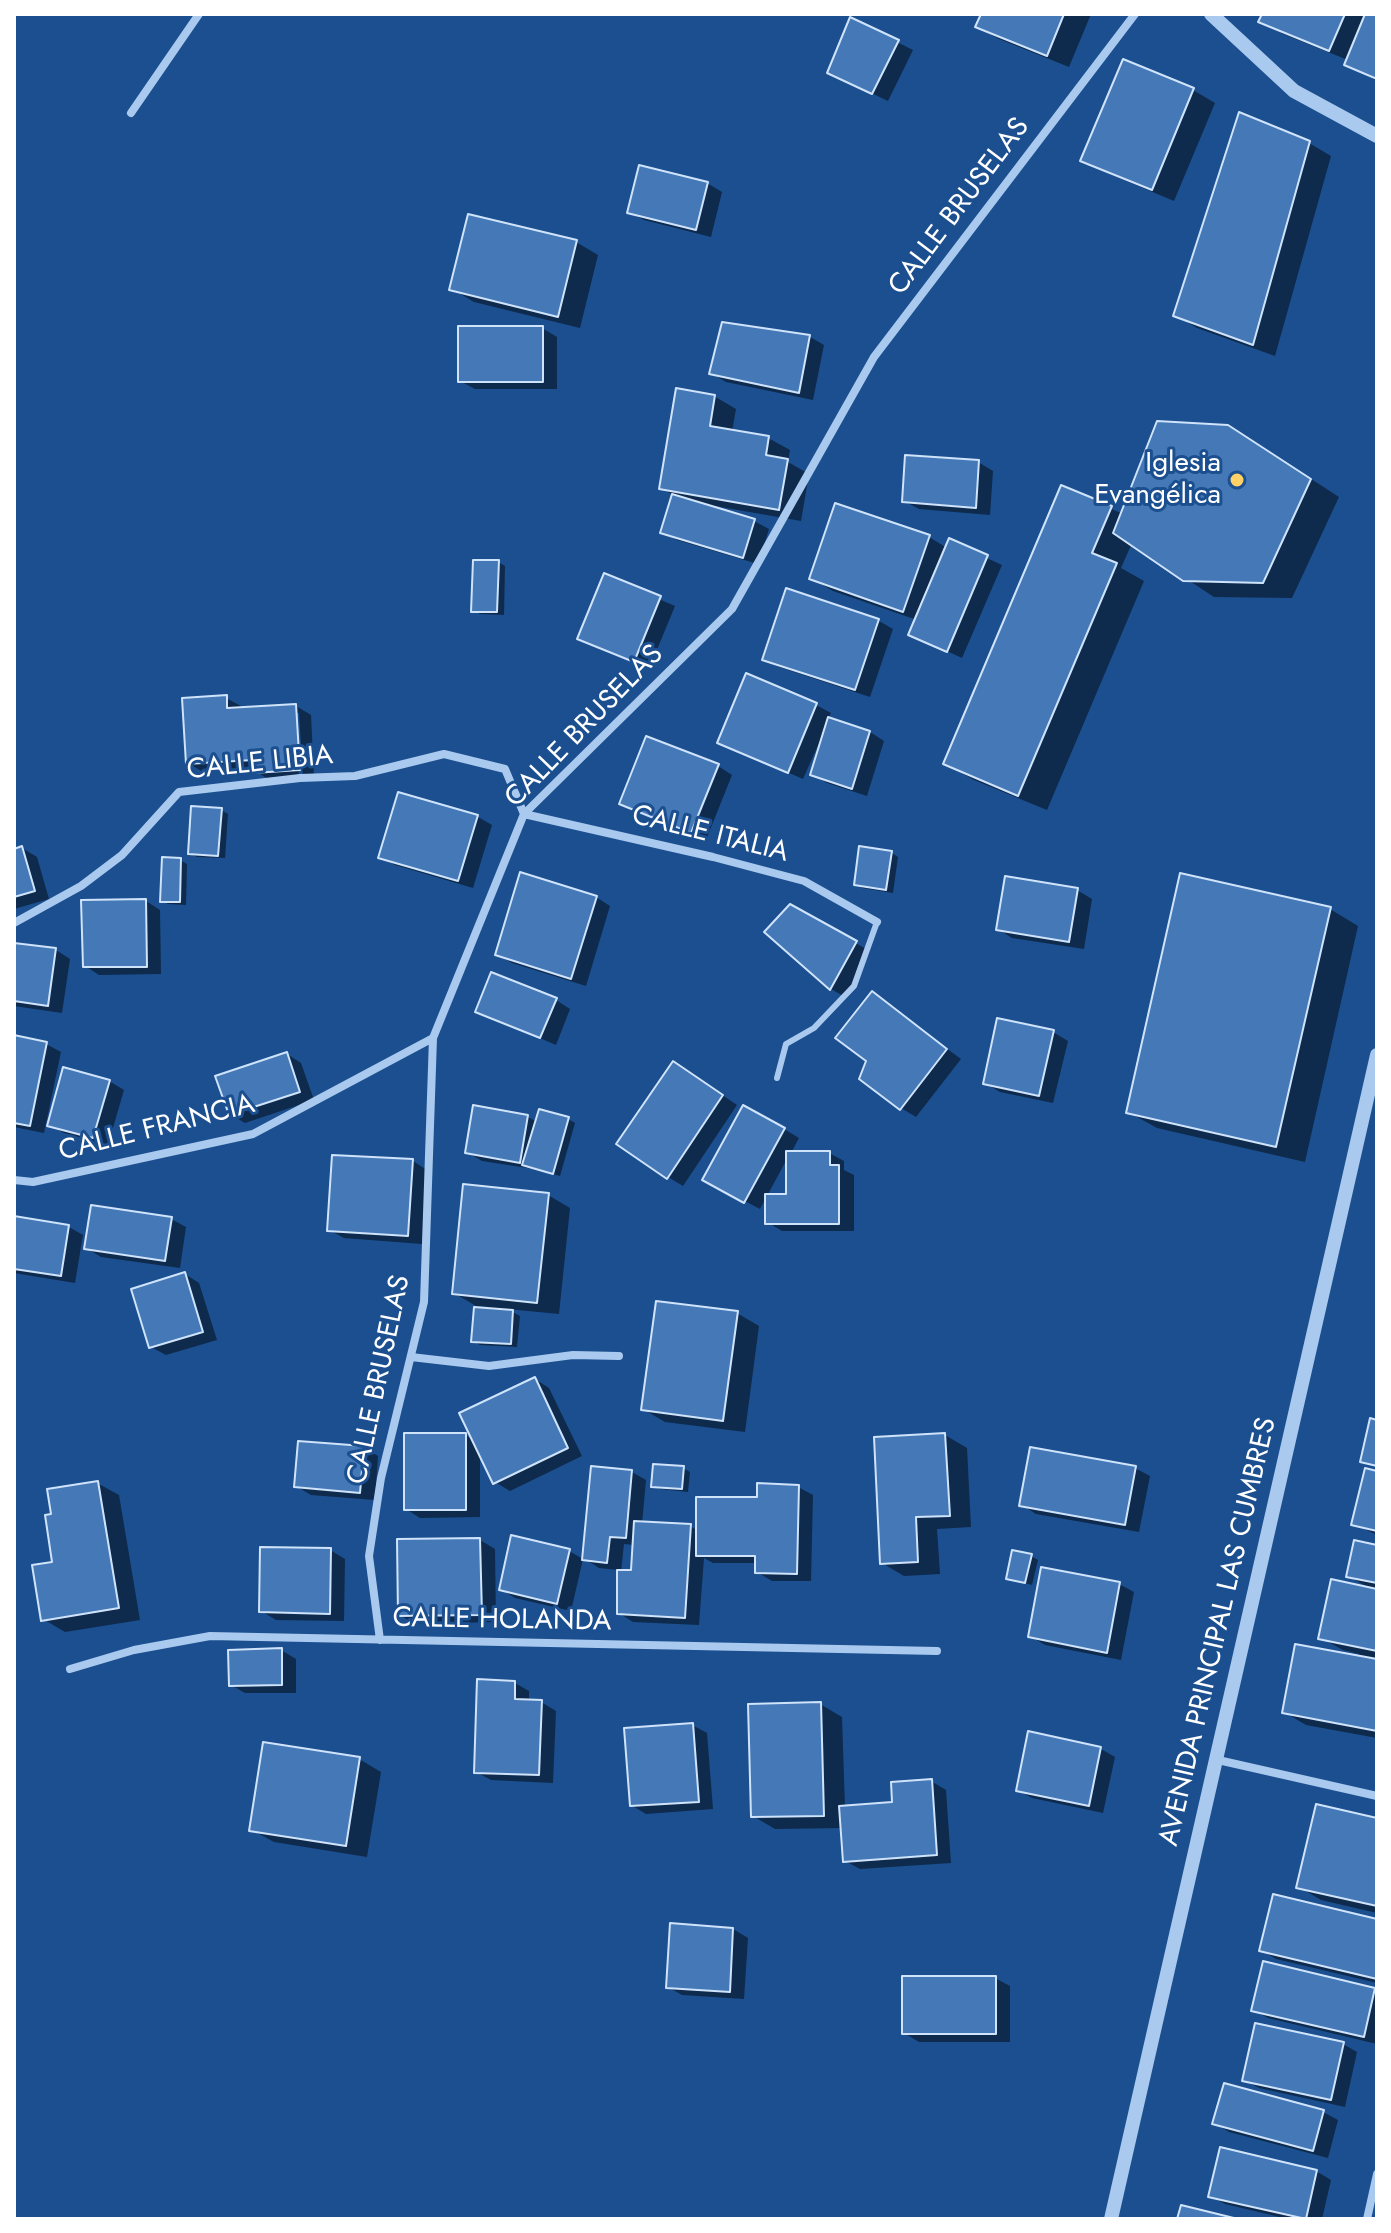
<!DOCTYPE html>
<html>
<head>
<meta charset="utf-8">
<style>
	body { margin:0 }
	#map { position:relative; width:1391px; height:2233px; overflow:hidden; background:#1b4f8f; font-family:Jost,sans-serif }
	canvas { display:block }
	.frame { position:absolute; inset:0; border:16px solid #fff; pointer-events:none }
</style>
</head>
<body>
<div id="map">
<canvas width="1391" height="2233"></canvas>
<div class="frame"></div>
</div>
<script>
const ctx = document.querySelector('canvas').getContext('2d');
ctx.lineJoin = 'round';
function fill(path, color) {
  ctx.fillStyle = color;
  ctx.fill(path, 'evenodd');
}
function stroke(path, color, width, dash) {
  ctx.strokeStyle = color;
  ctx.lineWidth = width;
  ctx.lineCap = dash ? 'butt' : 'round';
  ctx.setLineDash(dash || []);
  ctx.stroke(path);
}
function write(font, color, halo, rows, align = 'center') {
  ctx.font = font + ' Jost,sans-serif';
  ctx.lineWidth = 6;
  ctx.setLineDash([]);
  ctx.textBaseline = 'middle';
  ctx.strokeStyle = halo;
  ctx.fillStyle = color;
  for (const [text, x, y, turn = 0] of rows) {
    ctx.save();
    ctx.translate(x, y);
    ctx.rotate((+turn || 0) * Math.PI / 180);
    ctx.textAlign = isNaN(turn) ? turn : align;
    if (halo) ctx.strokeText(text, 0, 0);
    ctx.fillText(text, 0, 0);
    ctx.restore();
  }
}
const shadow = new Path2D(`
	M 983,14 L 1091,14 L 1069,67 L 999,39 L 977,27 Z
	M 1264,14 L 1377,14 L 1377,81 L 1346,64 L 1348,60 L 1283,34 L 1261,21 Z
	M 851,19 L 913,50 L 888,101 L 844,80 Z
	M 1193,90 L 1215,103 L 1174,201 L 1105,172 L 1083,160 Z
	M 1309,143 L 1331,156 L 1275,356 L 1197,328 L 1175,315 Z
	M 707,183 L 722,192 L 711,237 L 644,220 L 629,212 Z
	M 576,242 L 598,255 L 580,328 L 474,302 L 452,289 Z
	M 542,328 L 557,337 L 557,389 L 475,389 L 460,381 Z
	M 810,337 L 824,345 L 813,400 L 726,382 L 711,373 Z
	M 714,396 L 736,409 L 732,432 L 768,438 L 790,450 L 788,462 L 809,474 L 801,521 L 715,506 L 715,509 L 754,521 L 769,529 L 758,564 L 677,540 L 662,532 L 673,495 L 661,488 Z
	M 1257,444 L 1339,497 L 1292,598 L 1214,597 L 1132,543 L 1121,568 L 1144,581 L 1047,810 L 974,780 L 946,764 L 1062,488 L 1121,513 Z
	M 978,462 L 993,471 L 990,515 L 919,509 L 904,501 Z
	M 929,537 L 947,548 L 950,541 L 1002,565 L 962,658 L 910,634 L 917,620 L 833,591 L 811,578 Z
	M 498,562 L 505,566 L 504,615 L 480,614 L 473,610 Z
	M 605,576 L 675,606 L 649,669 L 580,638 Z
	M 787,590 L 879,621 L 893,629 L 870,697 L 779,667 L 764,659 Z
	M 747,676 L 816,705 L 831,713 L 828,719 L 870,732 L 884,741 L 867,796 L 827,783 L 812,774 L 823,742 L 820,741 L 803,779 L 720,743 Z
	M 226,698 L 241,706 L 241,710 L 296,706 L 311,715 L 314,777 L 303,778 L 299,713 L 295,713 L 299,778 L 270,780 L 255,771 L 255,769 L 203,772 L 188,763 Z
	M 718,766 L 732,775 L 706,840 L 622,803 Z
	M 399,794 L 478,817 L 492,825 L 473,888 L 395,865 L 381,857 Z
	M 221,810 L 228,814 L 225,858 L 197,857 L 190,853 Z
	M 22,848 L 37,857 L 49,899 L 14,909 L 14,851 Z
	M 892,853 L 898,857 L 893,893 L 862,888 L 856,884 Z
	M 180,860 L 187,864 L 186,905 L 168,904 L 162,901 Z
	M 1077,890 L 1092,899 L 1084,949 L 1012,938 L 998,929 Z
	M 596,897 L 610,906 L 586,986 L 512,963 L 497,954 Z
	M 146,901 L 160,910 L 161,974 L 99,975 L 85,966 Z
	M 790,907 L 870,951 L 845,997 L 831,989 L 767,932 Z
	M 1330,909 L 1358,926 L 1305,1162 L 1157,1128 L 1128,1112 Z
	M 14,945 L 56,950 L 70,959 L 62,1013 L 14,1006 Z
	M 872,994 L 961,1059 L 916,1117 L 901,1108 L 868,1061 Z
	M 556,1000 L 570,1009 L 556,1045 L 477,1011 Z
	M 1053,1032 L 1068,1041 L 1053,1103 L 1000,1092 L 985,1083 Z
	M 14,1037 L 46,1044 L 61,1052 L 44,1133 L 14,1127 Z
	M 287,1054 L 301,1063 L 314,1100 L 245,1123 L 230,1114 Z
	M 688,1072 L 737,1105 L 683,1186 L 668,1177 Z
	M 109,1081 L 124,1090 L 108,1145 L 64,1133 L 50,1125 Z
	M 528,1117 L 537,1122 L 568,1119 L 575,1123 L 560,1176 L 534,1169 L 482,1161 L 467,1152 Z
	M 784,1129 L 799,1138 L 791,1153 L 829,1153 L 844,1161 L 844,1170 L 854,1175 L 854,1231 L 782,1231 L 767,1222 L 788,1196 L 788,1157 L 760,1209 L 720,1188 Z
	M 413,1161 L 427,1170 L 422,1244 L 344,1238 L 329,1230 Z
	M 548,1195 L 570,1208 L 559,1314 L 507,1309 L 520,1316 L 517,1347 L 480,1345 L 473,1341 L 488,1307 L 476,1306 L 454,1293 Z
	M 14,1218 L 69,1227 L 83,1235 L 75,1283 L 14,1273 Z
	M 171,1219 L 186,1227 L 180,1268 L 101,1257 L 86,1248 Z
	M 185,1274 L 199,1283 L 217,1340 L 166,1355 L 151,1347 Z
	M 737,1313 L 759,1326 L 745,1432 L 665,1422 L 643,1409 Z
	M 535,1379 L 549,1388 L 582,1456 L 510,1491 L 495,1482 L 480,1451 L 480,1517 L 420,1518 L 406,1509 L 465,1435 L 474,1440 Z
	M 945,1435 L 967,1448 L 971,1527 L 937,1529 L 940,1574 L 904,1576 L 882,1563 Z
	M 364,1448 L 378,1456 L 375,1500 L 311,1495 L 296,1486 Z
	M 683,1468 L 690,1472 L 688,1492 L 660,1489 L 654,1486 Z
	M 1135,1468 L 1150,1476 L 1139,1532 L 1036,1514 L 1022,1505 Z
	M 632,1472 L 646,1480 L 642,1524 L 690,1526 L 698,1531 L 798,1487 L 813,1495 L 811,1581 L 772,1581 L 757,1572 L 757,1563 L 713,1563 L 704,1558 L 699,1625 L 633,1622 L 619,1613 L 619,1570 L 599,1568 L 585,1559 ZM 624,1544 L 634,1545 L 633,1572 L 621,1572 Z
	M 1377,1473 L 1377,1535 L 1354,1524 Z
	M 97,1483 L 119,1495 L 140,1620 L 65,1632 L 43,1619 L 55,1563 L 54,1516 Z
	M 480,1540 L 495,1549 L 496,1622 L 414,1624 L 400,1615 Z
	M 1377,1547 L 1377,1738 L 1306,1725 L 1284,1712 L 1358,1658 L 1359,1654 L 1343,1650 L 1321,1638 L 1371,1589 L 1348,1576 Z
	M 330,1550 L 345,1559 L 344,1621 L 276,1620 L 261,1611 Z
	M 569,1551 L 583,1559 L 571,1611 L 515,1598 L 501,1589 Z
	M 1031,1556 L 1038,1560 L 1032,1585 L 1008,1578 Z
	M 1119,1584 L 1134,1592 L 1121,1660 L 1045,1645 L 1030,1636 Z
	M 281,1650 L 296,1659 L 296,1693 L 245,1693 L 231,1685 Z
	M 515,1683 L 529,1691 L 529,1702 L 541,1702 L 556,1711 L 553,1783 L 491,1780 L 476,1772 Z
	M 820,1704 L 842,1717 L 845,1808 L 894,1804 L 931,1781 L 946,1790 L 951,1863 L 860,1869 L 845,1861 L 843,1828 L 775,1829 L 753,1816 Z
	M 692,1725 L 707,1733 L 713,1809 L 646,1814 L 631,1805 Z
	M 1030,1734 L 1101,1749 L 1115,1757 L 1103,1813 L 1032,1798 L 1018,1790 Z
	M 359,1759 L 381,1772 L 367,1857 L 274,1842 L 252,1830 Z
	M 1377,1820 L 1377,1913 L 1321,1900 L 1299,1887 Z
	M 1377,1921 L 1377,1983 L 1276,1959 L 1261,1950 Z
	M 733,1929 L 748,1938 L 744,1999 L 682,1995 L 668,1987 Z
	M 995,1978 L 1010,1986 L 1010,2042 L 919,2042 L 904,2033 Z
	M 1374,1990 L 1377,1991 L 1377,2044 L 1268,2018 L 1253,2010 Z
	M 1343,2044 L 1357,2052 L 1345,2107 L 1259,2088 L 1244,2080 Z
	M 1323,2112 L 1338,2120 L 1328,2158 L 1229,2132 L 1215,2123 Z
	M 1316,2171 L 1331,2180 L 1322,2219 L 1288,2219 L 1225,2204 L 1210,2196 Z`);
const building = new Path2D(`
	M 981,14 L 1064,14 L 1047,56 L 975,27 Z
	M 1262,14 L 1345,14 L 1329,51 L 1258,22 Z
	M 1365,14 L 1377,14 L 1377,79 L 1344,65 Z
	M 850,17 L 899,40 L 872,94 L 827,73 Z
	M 1123,59 L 1194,88 L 1152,190 L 1080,161 Z
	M 1239,112 L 1310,141 L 1253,345 L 1173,316 Z
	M 639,165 L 708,182 L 696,230 L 627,213 Z
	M 468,214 L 577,240 L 558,317 L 449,290 Z
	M 722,322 L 810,335 L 799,393 L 709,374 Z
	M 458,326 L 543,326 L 543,382 L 458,382 Z
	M 676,388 L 715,395 L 710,426 L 769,436 L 766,455 L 788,459 L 779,510 L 659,489 Z
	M 1157,421 L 1228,425 L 1311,479 L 1263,583 L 1183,581 L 1113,533 Z
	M 905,455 L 979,460 L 976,508 L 902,502 Z
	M 1061,485 L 1112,506 L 1092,553 L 1117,563 L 1018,796 L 943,764 Z
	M 672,494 L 755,519 L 743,558 L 660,533 Z
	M 835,503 L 930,535 L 903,612 L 809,579 Z
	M 949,538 L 988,555 L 947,652 L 908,635 Z
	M 473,560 L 499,560 L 497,612 L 471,612 Z
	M 604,573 L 661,596 L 634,662 L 577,639 Z
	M 786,588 L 879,619 L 855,690 L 762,660 Z
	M 746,673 L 817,703 L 788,773 L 717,743 Z
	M 227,695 L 227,708 L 296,704 L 300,770 L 253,773 L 253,760 L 186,764 L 182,698 Z
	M 828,717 L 870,731 L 852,789 L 810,775 Z
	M 646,736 L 719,764 L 691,833 L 619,804 Z
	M 398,792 L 478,815 L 458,881 L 378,858 Z
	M 191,806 L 222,808 L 218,856 L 188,854 Z
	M 22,846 L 35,891 L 14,897 L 14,849 Z
	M 859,846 L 892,851 L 886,890 L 854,885 Z
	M 162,857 L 181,858 L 180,902 L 160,902 Z
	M 520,872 L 597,896 L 571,979 L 495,955 Z
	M 1180,873 L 1331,907 L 1276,1147 L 1126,1113 Z
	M 1005,876 L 1078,888 L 1069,942 L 996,930 Z
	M 146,899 L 147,967 L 83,967 L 81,900 Z
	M 790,904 L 857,941 L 830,990 L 764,932 Z
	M 14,943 L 56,948 L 48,1006 L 14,1001 Z
	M 491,972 L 557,998 L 540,1038 L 475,1012 Z
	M 872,991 L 947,1049 L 900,1110 L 859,1079 L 866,1061 L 835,1038 Z
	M 997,1018 L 1054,1030 L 1039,1096 L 983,1084 Z
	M 14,1035 L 47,1042 L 30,1126 L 14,1123 Z
	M 287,1052 L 300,1092 L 229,1115 L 215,1076 Z
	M 673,1061 L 723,1095 L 667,1179 L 616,1144 Z
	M 63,1067 L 110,1080 L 93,1138 L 47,1126 Z
	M 473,1105 L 528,1115 L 520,1163 L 465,1153 Z
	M 743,1105 L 785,1128 L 744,1203 L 702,1180 Z
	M 539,1109 L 569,1117 L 553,1174 L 522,1165 Z
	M 786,1151 L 830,1151 L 830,1165 L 839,1165 L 839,1224 L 765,1224 L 765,1194 L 786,1194 Z
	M 332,1155 L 413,1159 L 408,1236 L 327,1231 Z
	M 463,1184 L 549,1193 L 537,1303 L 452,1294 Z
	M 91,1205 L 172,1217 L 165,1261 L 84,1249 Z
	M 14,1216 L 69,1225 L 61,1276 L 14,1269 Z
	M 185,1272 L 203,1332 L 149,1348 L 131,1289 Z
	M 656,1301 L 738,1311 L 723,1421 L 641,1410 Z
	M 474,1307 L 513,1310 L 511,1344 L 471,1342 Z
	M 535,1377 L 568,1448 L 493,1484 L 459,1413 Z
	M 1370,1418 L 1377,1420 L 1377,1466 L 1360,1462 Z
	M 404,1433 L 466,1433 L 466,1510 L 404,1510 Z
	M 945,1433 L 950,1516 L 916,1517 L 918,1562 L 880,1564 L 874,1437 Z
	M 298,1441 L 364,1446 L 360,1493 L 294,1487 Z
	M 1030,1447 L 1136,1466 L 1125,1525 L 1019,1506 Z
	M 653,1464 L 684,1466 L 682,1489 L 651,1487 Z
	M 591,1466 L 632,1470 L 626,1538 L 610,1537 L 607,1563 L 582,1560 Z
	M 1365,1468 L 1377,1471 L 1377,1531 L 1351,1525 Z
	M 98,1481 L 119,1608 L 41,1621 L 32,1565 L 52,1562 L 45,1515 L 51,1514 L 47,1489 Z
	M 757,1483 L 799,1485 L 797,1574 L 755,1573 L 755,1556 L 696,1556 L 696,1497 L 757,1497 Z
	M 634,1521 L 691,1524 L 685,1618 L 617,1614 L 617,1570 L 631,1570 Z
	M 511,1535 L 570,1549 L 557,1604 L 499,1590 Z
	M 480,1538 L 482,1615 L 398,1616 L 397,1539 Z
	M 1354,1540 L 1377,1545 L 1377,1583 L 1346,1577 Z
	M 260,1547 L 331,1548 L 330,1614 L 259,1612 Z
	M 1012,1550 L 1032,1554 L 1025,1583 L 1006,1579 Z
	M 1041,1567 L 1120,1582 L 1107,1653 L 1028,1637 Z
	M 1331,1579 L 1377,1589 L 1377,1651 L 1318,1639 Z
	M 1295,1644 L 1377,1659 L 1377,1731 L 1282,1713 Z
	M 282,1648 L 282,1685 L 229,1686 L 228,1650 Z
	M 477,1679 L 515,1681 L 515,1699 L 542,1700 L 539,1775 L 474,1773 Z
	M 821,1702 L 824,1816 L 751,1817 L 748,1704 Z
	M 693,1723 L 699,1802 L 630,1806 L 624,1728 Z
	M 1028,1731 L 1101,1747 L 1089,1806 L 1016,1791 Z
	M 263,1742 L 360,1757 L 346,1846 L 249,1831 Z
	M 932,1779 L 937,1855 L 843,1862 L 839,1806 L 892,1802 L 891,1782 Z
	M 1316,1804 L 1377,1818 L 1377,1906 L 1296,1888 Z
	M 1273,1894 L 1377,1919 L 1377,1979 L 1259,1951 Z
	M 670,1923 L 733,1928 L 730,1992 L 666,1988 Z
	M 1263,1961 L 1375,1988 L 1364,2037 L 1251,2011 Z
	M 902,1976 L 996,1976 L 996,2034 L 902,2034 Z
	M 1255,2023 L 1344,2042 L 1331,2100 L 1242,2081 Z
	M 1224,2083 L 1324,2110 L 1313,2151 L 1212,2124 Z
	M 1220,2147 L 1317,2170 L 1306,2219 L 1208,2197 Z
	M 1181,2205 L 1238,2219 L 1177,2219 Z`);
const service = new Path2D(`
	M 777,1078 L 786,1044 L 814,1028 L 854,986 L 877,922`);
const minor = new Path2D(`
	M 131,113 L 199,14
	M 14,923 L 81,886 L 122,855 L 179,792 L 300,778 L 355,776 L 444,754 L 505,769 L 524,814 L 713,857 L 804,881 L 877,922
	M 14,1180 L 33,1182 L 253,1134 L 433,1038
	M 411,1357 L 489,1366 L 573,1355 L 619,1356
	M 380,1640 L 369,1556 L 381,1478 L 424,1302 L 433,1038 L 524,814 L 732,609 L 874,357 L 1135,14
	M 70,1669 L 134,1650 L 210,1636 L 937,1651
	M 1218,1760 L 1377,1796
	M 1367,2219 L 1377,2174`);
const tertiary = new Path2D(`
	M 1211,14 L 1294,91 L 1377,136
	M 1111,2219 L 1377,1055`);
const markers = [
	[1237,480,8,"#ffd166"]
];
const streetNames = [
	["CALLE BRUSELAS",960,207,-53],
	["CALLE BRUSELAS",585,727,-46],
	["CALLE LIBIA",260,764,-6],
	["CALLE ITALIA",710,835,14],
	["CALLE FRANCIA",157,1129,-14],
	["CALLE BRUSELAS",380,1380,-78],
	["CALLE HOLANDA",502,1621,1],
	["AVENIDA PRINCIPAL LAS CUMBRES",1219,1632,-77]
];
const poiNames = [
	["Iglesia",1221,464],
	["Evangélica",1221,496]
];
fill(shadow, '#0007');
fill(building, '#4478b7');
stroke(building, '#cfe3fa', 2);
stroke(service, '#a9c9ee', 6);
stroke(minor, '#a9c9ee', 8);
stroke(tertiary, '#a9c9ee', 14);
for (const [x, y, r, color] of markers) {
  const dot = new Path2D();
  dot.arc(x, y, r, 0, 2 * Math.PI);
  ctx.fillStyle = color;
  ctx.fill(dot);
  stroke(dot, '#1b4f8f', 3);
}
write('28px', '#fff', '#1b4f8f', streetNames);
write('28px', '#fff', '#1b4f8f', poiNames, 'right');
</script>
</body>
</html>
